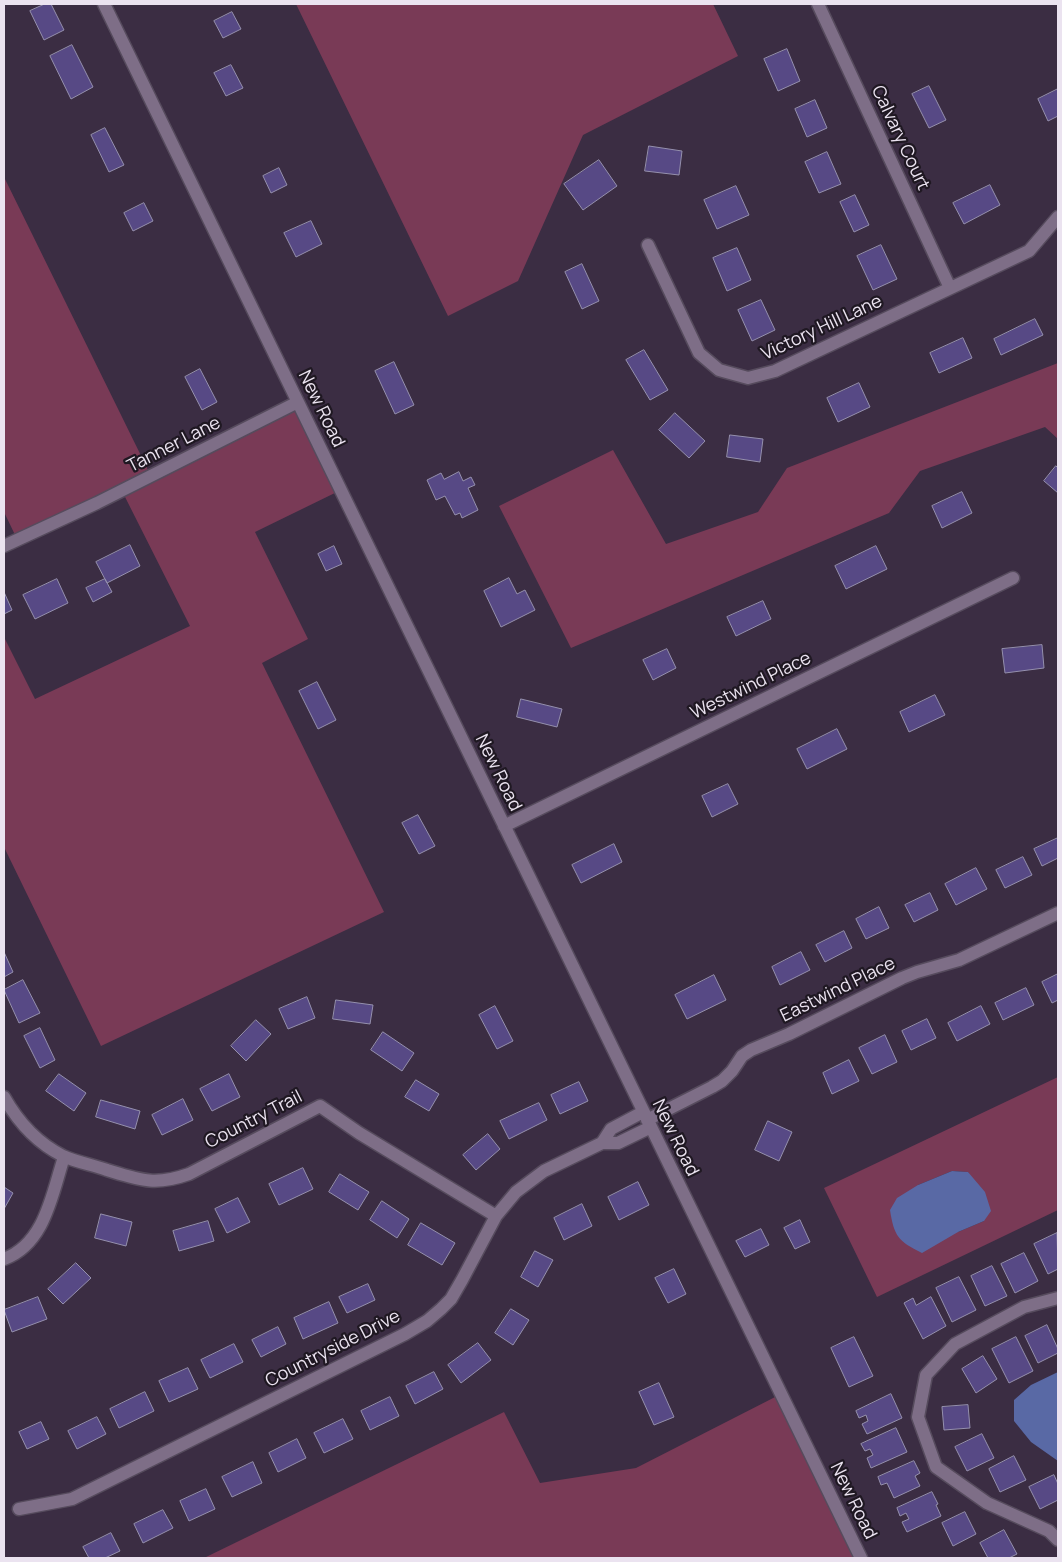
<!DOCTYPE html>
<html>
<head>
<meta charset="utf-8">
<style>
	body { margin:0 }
	#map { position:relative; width:1062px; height:1562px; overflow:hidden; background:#3b2d43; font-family:Manrope,sans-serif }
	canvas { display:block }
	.frame { position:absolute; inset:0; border:5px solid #ebe3f0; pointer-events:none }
</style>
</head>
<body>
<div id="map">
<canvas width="1062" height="1562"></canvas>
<div class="frame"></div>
</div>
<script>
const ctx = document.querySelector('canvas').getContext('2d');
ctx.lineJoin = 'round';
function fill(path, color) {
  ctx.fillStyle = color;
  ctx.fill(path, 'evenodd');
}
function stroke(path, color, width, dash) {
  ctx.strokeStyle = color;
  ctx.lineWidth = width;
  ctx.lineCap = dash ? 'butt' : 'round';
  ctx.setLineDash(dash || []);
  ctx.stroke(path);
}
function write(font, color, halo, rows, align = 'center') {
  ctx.font = font + ' Manrope,sans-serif';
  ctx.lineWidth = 4.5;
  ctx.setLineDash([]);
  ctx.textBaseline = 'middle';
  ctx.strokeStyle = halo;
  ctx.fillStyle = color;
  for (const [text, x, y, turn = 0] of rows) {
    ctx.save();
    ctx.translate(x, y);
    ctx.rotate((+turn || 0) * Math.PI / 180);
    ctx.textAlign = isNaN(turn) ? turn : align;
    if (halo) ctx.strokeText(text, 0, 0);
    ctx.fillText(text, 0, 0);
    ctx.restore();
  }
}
const green = new Path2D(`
	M 296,4 L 713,4 L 738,56 L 583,135 L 518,281 L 448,316 Z
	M 4,177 L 151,476 L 298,402 L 341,490 L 255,532 L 308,639 L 262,663 L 384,912 L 101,1046 L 4,847 L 4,637 L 35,699 L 190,626 L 122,491 L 17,539 L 4,512 Z
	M 1058,363 L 1058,439 L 1045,427 L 920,471 L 889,513 L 571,648 L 499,506 L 613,450 L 666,544 L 758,512 L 787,468 Z
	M 1058,1077 L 1058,1210 L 877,1297 L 824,1188 ZM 952,1171 L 968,1172 L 984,1221 L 958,1232 L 918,1185 Z
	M 781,1394 L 861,1558 L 204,1558 L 504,1412 L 540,1483 L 636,1468 Z`);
const water = new Path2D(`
	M 952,1171 L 968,1172 L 985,1192 L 991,1211 L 984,1221 L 958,1232 L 922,1253 C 898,1241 894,1236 890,1210 L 897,1198 L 918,1185 Z
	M 1058,1372 L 1058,1461 L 1031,1442 L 1014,1421 L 1014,1400 L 1031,1385 Z`);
const building = new Path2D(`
	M 45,4 L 51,4 L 64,30 L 44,40 L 30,11 Z
	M 232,12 L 241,29 L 223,38 L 214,21 Z
	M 72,45 L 93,87 L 71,99 L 50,56 Z
	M 787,49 L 800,81 L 778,91 L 764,59 Z
	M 231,65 L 243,88 L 226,96 L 214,73 Z
	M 929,86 L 946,120 L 929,128 L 912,94 Z
	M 1058,89 L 1058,116 L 1048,121 L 1038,99 Z
	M 815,100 L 827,128 L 807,137 L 795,109 Z
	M 105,128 L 124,165 L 109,172 L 91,135 Z
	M 649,146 L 682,151 L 679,175 L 645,171 Z
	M 827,152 L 841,184 L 819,193 L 805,162 Z
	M 599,160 L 617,186 L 583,210 L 564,184 Z
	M 279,168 L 287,185 L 271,193 L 263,176 Z
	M 990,185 L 1000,205 L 964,224 L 953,203 Z
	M 736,186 L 749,215 L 717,229 L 704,200 Z
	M 855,195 L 869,225 L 854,232 L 840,202 Z
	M 144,203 L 153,221 L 133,231 L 124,213 Z
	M 311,221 L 322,244 L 296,257 L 284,233 Z
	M 881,245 L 897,279 L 873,290 L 857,256 Z
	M 737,248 L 751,280 L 727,291 L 713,258 Z
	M 582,264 L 599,301 L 582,309 L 565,272 Z
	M 761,300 L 775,330 L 752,341 L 738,310 Z
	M 1035,319 L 1043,335 L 1001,355 L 994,339 Z
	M 963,338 L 972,358 L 939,373 L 930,353 Z
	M 644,350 L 668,390 L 650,400 L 626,360 Z
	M 394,362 L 414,405 L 395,414 L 375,371 Z
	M 200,369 L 217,402 L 202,410 L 185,377 Z
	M 859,383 L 870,407 L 838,422 L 827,398 Z
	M 675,413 L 705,441 L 689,458 L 659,430 Z
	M 730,435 L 763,439 L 760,462 L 727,457 Z
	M 1056,466 L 1058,468 L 1058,493 L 1044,481 Z
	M 459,472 L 463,481 L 471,477 L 475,485 L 468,488 L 478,510 L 462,518 L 460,513 L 455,515 L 445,496 L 436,500 L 427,480 L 441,473 L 444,479 Z
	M 962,492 L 972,513 L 942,528 L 932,506 Z
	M 130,545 L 140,566 L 107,583 L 96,562 Z
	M 334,546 L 342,564 L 326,571 L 318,554 Z
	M 876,546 L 887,569 L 846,589 L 835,566 Z
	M 509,578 L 517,594 L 525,590 L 535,610 L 501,627 L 484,591 Z
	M 57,579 L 68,603 L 35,619 L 23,595 Z
	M 105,579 L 112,592 L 93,602 L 86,588 Z
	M 4,592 L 12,610 L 4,614 Z
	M 763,601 L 771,619 L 736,636 L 727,617 Z
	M 1042,645 L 1044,668 L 1005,673 L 1002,649 Z
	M 667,649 L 676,668 L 653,680 L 643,660 Z
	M 317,682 L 336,720 L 318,729 L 299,691 Z
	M 935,695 L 945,715 L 909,732 L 900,712 Z
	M 521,699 L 562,709 L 557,727 L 517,717 Z
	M 837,729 L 847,749 L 807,769 L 797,749 Z
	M 728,784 L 738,804 L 712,817 L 702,796 Z
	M 418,815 L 435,846 L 419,854 L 402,823 Z
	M 1058,838 L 1058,858 L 1042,866 L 1034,849 Z
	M 614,844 L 622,862 L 581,883 L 572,865 Z
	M 1023,857 L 1032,875 L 1005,888 L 996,870 Z
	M 976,868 L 987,889 L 956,905 L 945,884 Z
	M 930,893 L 938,910 L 914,922 L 905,905 Z
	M 879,907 L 889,928 L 866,939 L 856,919 Z
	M 844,931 L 852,948 L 825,962 L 816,945 Z
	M 4,952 L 13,972 L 4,977 Z
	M 801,952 L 810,970 L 780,985 L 772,967 Z
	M 1058,974 L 1058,1000 L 1052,1003 L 1042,982 Z
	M 714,975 L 726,1000 L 687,1019 L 675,995 Z
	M 23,980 L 40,1013 L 19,1023 L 4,990 Z
	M 1026,988 L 1034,1005 L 1003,1020 L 995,1003 Z
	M 307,997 L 315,1018 L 288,1029 L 279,1009 Z
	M 336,1000 L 373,1005 L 370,1024 L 333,1019 Z
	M 495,1006 L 513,1041 L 497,1049 L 479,1015 Z
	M 981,1006 L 990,1024 L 957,1041 L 948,1023 Z
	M 927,1019 L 936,1038 L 911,1050 L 902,1031 Z
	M 256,1020 L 271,1034 L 246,1061 L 231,1046 Z
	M 40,1028 L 55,1060 L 40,1068 L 24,1036 Z
	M 383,1032 L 414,1053 L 402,1071 L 371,1050 Z
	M 885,1035 L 897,1062 L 872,1074 L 859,1048 Z
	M 849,1060 L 859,1081 L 832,1094 L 823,1073 Z
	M 59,1074 L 86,1093 L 74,1111 L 46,1091 Z
	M 229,1074 L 240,1097 L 212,1111 L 200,1089 Z
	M 416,1080 L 439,1094 L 429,1111 L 405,1097 Z
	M 579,1082 L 588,1101 L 560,1114 L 551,1095 Z
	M 183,1099 L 193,1120 L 162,1135 L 152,1115 Z
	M 101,1100 L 140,1111 L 135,1129 L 96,1117 Z
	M 539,1103 L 547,1120 L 509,1139 L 500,1121 Z
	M 768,1121 L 792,1132 L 779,1161 L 755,1150 Z
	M 488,1134 L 500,1149 L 476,1170 L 463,1155 Z
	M 303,1168 L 313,1189 L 279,1205 L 269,1184 Z
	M 340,1174 L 369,1192 L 358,1210 L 329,1192 Z
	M 638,1182 L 649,1205 L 619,1220 L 608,1197 Z
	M 4,1187 L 13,1193 L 4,1209 Z
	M 238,1198 L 250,1222 L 227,1233 L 215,1209 Z
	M 382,1201 L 409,1219 L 397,1238 L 370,1220 Z
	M 582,1204 L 592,1226 L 564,1240 L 554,1218 Z
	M 101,1214 L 132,1222 L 126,1246 L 95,1238 Z
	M 800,1220 L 810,1242 L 795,1249 L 784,1228 Z
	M 208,1221 L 214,1241 L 179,1251 L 173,1231 Z
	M 421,1223 L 455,1243 L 442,1265 L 408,1245 Z
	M 761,1229 L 769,1245 L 745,1257 L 736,1241 Z
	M 1057,1233 L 1058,1269 L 1048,1274 L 1034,1244 Z
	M 535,1251 L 553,1260 L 538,1287 L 521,1277 Z
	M 1024,1253 L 1038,1281 L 1015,1293 L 1001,1264 Z
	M 76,1263 L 91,1278 L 63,1304 L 48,1289 Z
	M 992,1266 L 1007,1296 L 985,1306 L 971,1276 Z
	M 674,1269 L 686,1294 L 668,1303 L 655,1278 Z
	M 959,1277 L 976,1310 L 952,1322 L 936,1288 Z
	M 368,1284 L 375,1300 L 347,1313 L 339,1297 Z
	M 38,1297 L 47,1319 L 12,1332 L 4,1310 Z
	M 931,1297 L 946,1326 L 923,1339 L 904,1303 L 913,1298 L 916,1305 Z
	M 329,1302 L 338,1323 L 303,1339 L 294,1318 Z
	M 511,1309 L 529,1320 L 513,1345 L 495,1333 Z
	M 1047,1325 L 1058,1349 L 1058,1353 L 1038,1363 L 1025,1336 Z
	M 278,1327 L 286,1344 L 261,1357 L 252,1340 Z
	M 854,1337 L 873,1376 L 849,1387 L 831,1348 Z
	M 1016,1337 L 1033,1371 L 1009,1383 L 992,1349 Z
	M 478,1343 L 491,1360 L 461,1383 L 448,1365 Z
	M 234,1344 L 243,1362 L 210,1378 L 201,1360 Z
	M 983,1356 L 997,1379 L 976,1393 L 962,1369 Z
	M 188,1368 L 198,1389 L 169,1402 L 159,1381 Z
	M 434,1372 L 443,1389 L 415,1404 L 406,1386 Z
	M 659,1383 L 674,1417 L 654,1425 L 639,1392 Z
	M 145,1392 L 154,1411 L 119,1428 L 110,1409 Z
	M 891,1394 L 902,1418 L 867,1434 L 862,1424 L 868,1421 L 866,1415 L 859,1418 L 856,1411 Z
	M 390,1397 L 399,1416 L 370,1430 L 361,1411 Z
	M 968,1405 L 970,1428 L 944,1430 L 942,1407 Z
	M 97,1417 L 106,1434 L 77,1449 L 68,1431 Z
	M 343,1419 L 353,1439 L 324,1453 L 314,1433 Z
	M 41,1422 L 49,1439 L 27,1449 L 19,1432 Z
	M 896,1428 L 907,1452 L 871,1468 L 867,1458 L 873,1455 L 870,1449 L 865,1451 L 861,1444 Z
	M 982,1434 L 994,1458 L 967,1471 L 955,1447 Z
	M 297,1439 L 306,1458 L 278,1472 L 269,1453 Z
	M 1014,1456 L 1026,1480 L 1000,1492 L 989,1469 Z
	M 914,1461 L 920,1473 L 915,1476 L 920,1486 L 894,1498 L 887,1483 L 881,1485 L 878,1477 Z
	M 253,1462 L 262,1483 L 232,1497 L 222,1477 Z
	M 1054,1475 L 1058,1484 L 1058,1500 L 1040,1509 L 1029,1487 Z
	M 206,1489 L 215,1509 L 189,1521 L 180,1501 Z
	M 932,1492 L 938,1504 L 936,1505 L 941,1516 L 907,1532 L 902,1522 L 909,1519 L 906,1513 L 900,1516 L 897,1508 Z
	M 163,1510 L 173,1528 L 143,1543 L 134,1524 Z
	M 965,1512 L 976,1534 L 953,1546 L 942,1523 Z
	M 1004,1530 L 1017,1554 L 1009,1558 L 988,1558 L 980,1543 Z
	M 111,1533 L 120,1551 L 105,1558 L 89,1558 L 83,1547 Z`);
const minor = new Path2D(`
	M 104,4 L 861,1558
	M 818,4 L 950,288
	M 648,245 L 699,353 L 719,370 L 748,378 L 775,371 L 1029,251 L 1058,217
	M 4,546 L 97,503 L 298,402
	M 504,826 L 1013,578
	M 4,1097 C 18,1122 37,1143 63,1156 C 76,1162 93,1165 107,1170 C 140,1180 155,1186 189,1174 L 320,1106 L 359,1133 L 496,1216
	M 647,1120 L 712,1087 L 722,1081 L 732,1071 L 742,1056 L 751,1050 L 789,1034 L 902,978 L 917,972 L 959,960 L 1058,913
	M 602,1143 L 618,1143 L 651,1127
	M 4,1259 C 45,1244 52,1194 64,1157
	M 1058,1298 L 1024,1307 L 955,1344 L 926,1375 L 918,1417 L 936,1467 L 987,1503 L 1049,1531 L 1058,1540
	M 19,1509 L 72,1499 L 405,1334 L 427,1321 L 441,1309 L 451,1299 L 462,1280 L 496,1216 L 516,1192 L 544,1171 L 602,1143 L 611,1129 L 643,1112`);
const streetNames = [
	["Calvary Court",900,138,65],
	["Victory Hill Lane",822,328,-25],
	["New Road",321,409,64],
	["Tanner Lane",174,445,-27],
	["Westwind Place",751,686,-26],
	["New Road",498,773,64],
	["Eastwind Place",838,990,-26],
	["Country Trail",254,1120,-27],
	["New Road",675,1138,64],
	["Countryside Drive",333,1349,-27],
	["New Road",853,1501,64]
];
fill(green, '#793a56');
fill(water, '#5969a5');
fill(building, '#574985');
stroke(building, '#9590ad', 1);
stroke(minor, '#564b5d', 15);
stroke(minor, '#7e6e87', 12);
write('18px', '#ebe3f0', '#1f1822', streetNames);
</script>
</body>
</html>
